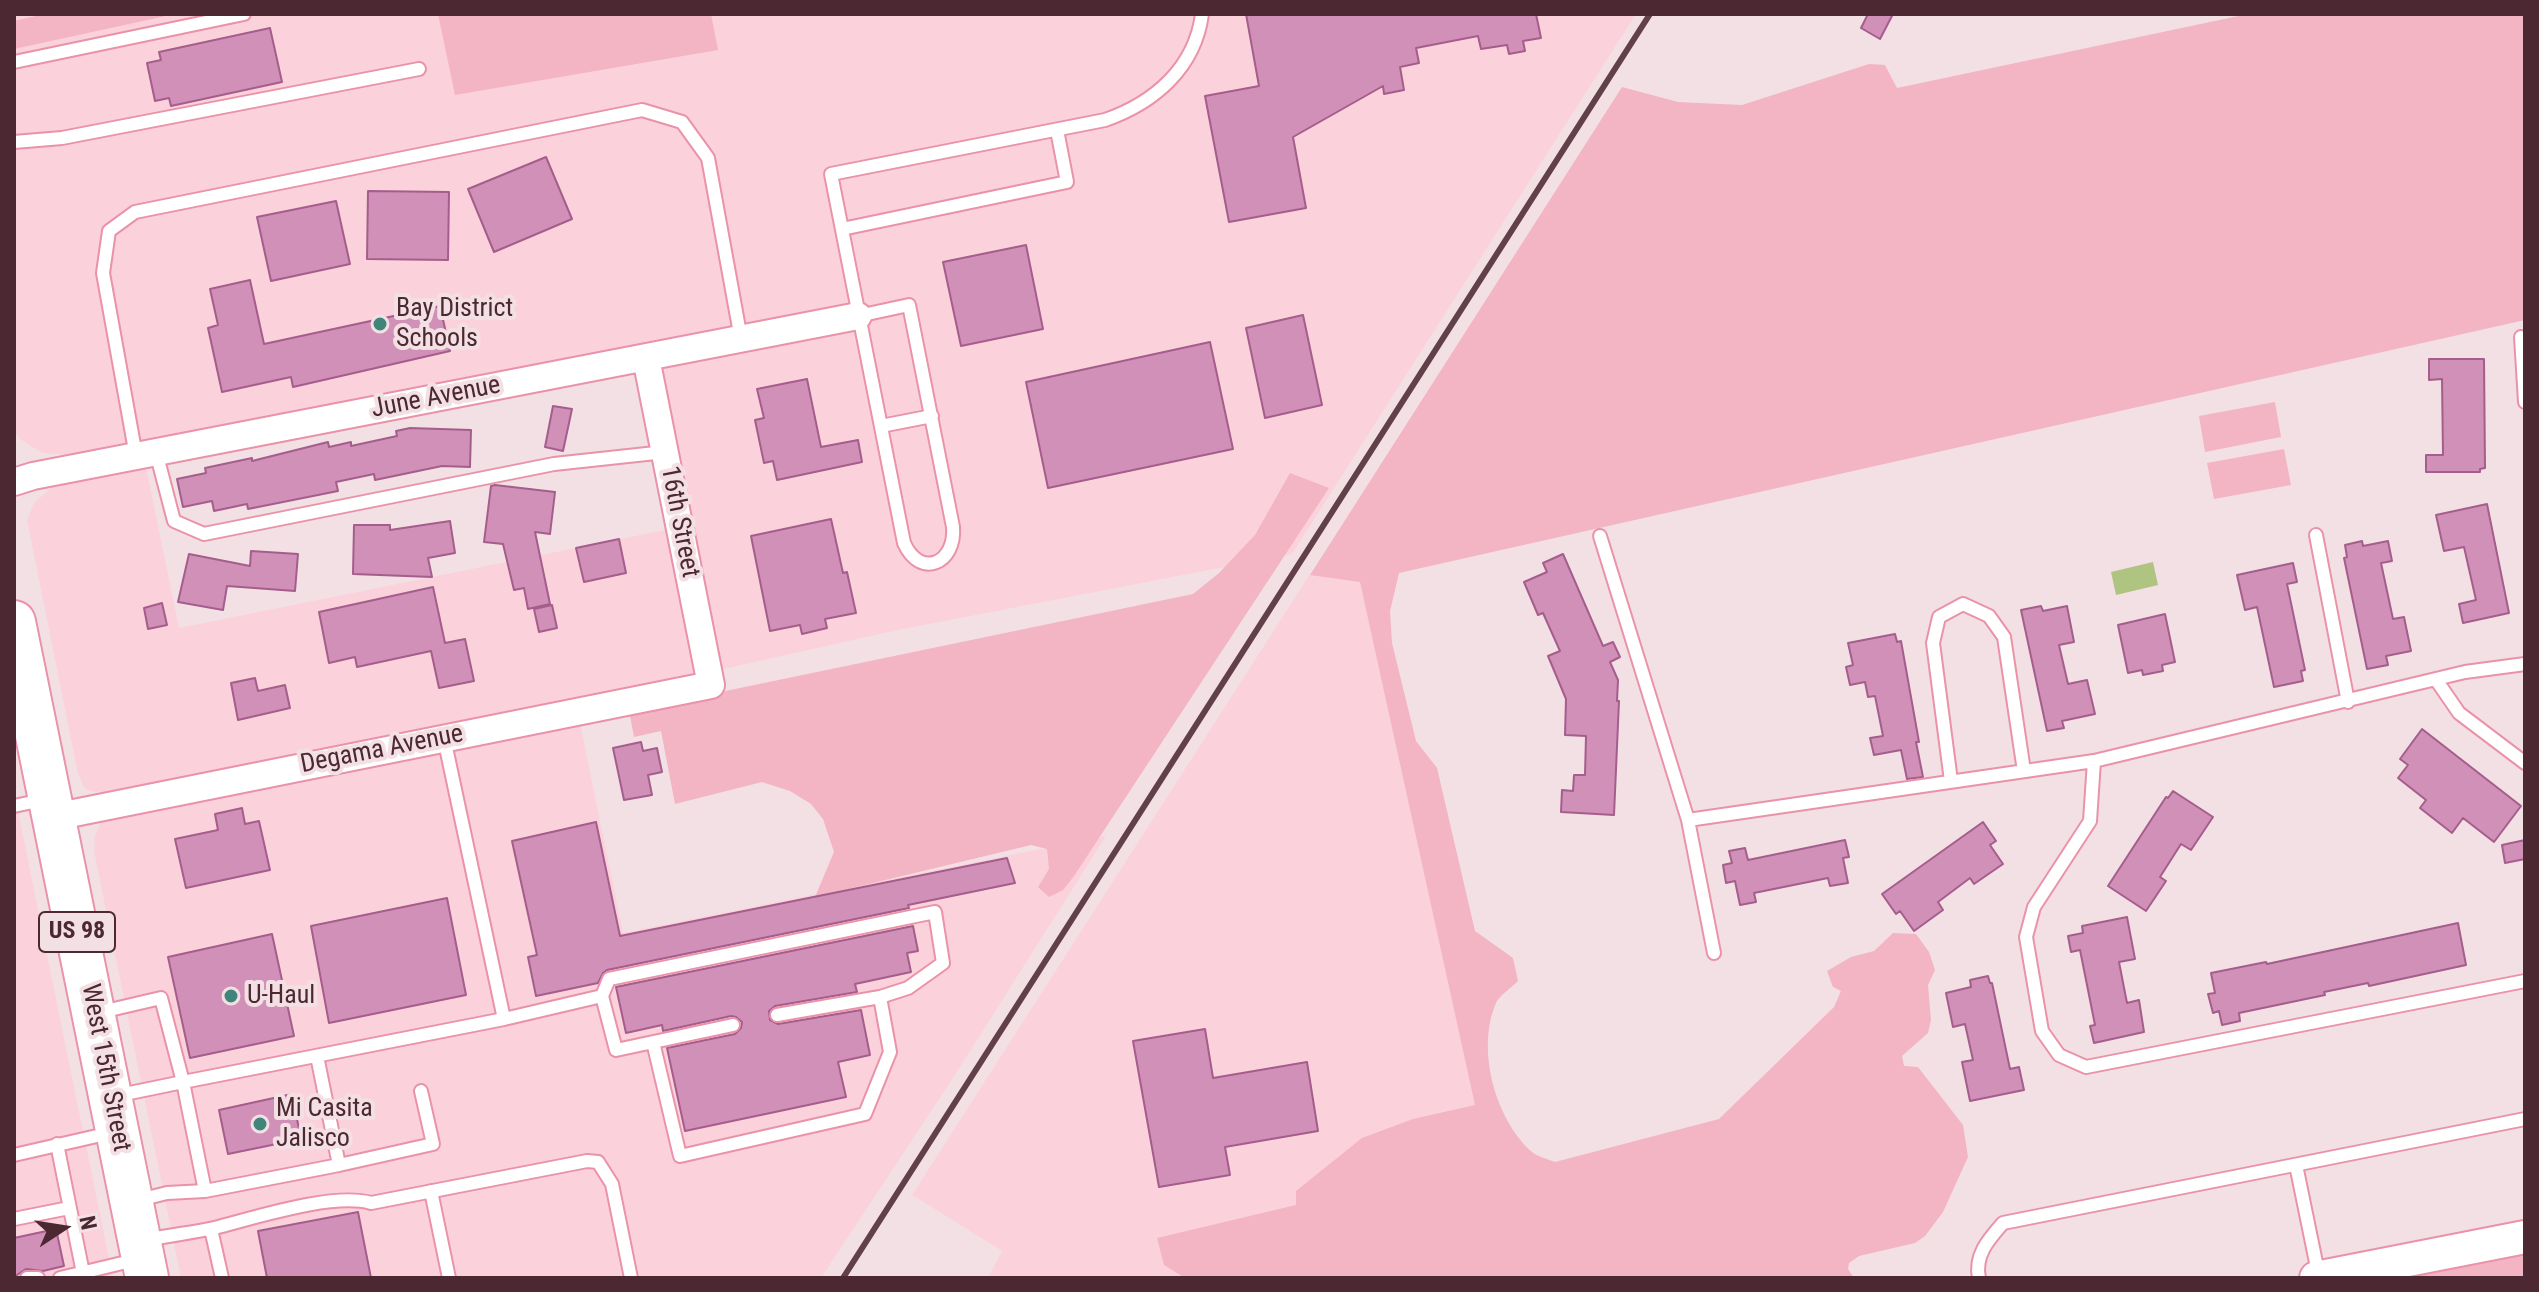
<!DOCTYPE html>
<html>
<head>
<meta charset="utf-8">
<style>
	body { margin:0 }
	#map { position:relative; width:2539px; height:1292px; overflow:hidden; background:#f3e0e4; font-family:"Roboto Condensed",sans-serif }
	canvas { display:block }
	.frame { position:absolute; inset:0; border:16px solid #4c2832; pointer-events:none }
	.north { position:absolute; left:24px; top:1188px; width:80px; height:80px; -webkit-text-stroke:6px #f3e0e4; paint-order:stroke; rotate:78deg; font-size:22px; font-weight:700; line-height:32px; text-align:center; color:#4c2832 }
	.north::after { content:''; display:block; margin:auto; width:28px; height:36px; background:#4c2832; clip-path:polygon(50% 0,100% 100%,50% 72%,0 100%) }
</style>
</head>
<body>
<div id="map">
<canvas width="2539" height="1292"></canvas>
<div class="frame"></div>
<div class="north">N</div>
</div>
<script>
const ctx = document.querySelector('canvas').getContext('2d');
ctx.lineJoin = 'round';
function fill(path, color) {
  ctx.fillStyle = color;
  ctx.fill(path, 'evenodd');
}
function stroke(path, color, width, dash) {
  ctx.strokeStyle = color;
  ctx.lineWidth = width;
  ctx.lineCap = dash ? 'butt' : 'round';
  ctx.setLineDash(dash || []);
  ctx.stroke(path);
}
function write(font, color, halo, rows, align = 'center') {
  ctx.font = font + ' "Roboto Condensed",sans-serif';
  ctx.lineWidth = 8;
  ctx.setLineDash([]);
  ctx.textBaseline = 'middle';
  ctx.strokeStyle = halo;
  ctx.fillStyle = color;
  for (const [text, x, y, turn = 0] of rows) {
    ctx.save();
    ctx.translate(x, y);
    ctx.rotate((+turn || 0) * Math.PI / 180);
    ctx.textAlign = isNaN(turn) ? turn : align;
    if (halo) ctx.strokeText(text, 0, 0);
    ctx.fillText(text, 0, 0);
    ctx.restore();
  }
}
const built = new Path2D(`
	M 14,14 L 1636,14 L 1292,554 L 898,630 L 719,670 L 661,367 L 838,331 L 833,307 L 178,437 L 71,455 L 42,453 L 20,439 L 14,431 Z
	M 146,467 L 179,628 L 670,529 L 695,662 L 692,675 L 688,680 L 112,794 L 90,791 L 84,787 L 78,774 L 27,520 L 34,503 L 52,487 Z
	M 1357,565 L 1492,1181 L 1177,1248 L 1184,1278 L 988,1278 L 1002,1251 L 912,1195 L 1310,574 Z
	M 580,723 L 623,933 L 1106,836 L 953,1078 L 821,1278 L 181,1278 L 94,851 L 95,835 L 101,822 L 105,819 Z
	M 14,791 L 54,989 L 113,1278 L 14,1278 Z`);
const green = new Path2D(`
	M 45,14 L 175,14 L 14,49 L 14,21 Z
	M 438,14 L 555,16 L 569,14 L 711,14 L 718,50 L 455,95 Z
	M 2248,14 L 2525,14 L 2525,320 L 1399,573 L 1390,611 L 1392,643 L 1416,741 L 1437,768 L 1475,931 L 1513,958 L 1518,981 C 1511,988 1500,995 1496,1003 C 1476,1049 1495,1119 1532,1152 C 1538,1157 1548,1159 1555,1162 L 1719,1119 L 1834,1007 L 1841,991 L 1833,987 L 1827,971 L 1851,957 L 1874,951 L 1893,933 L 1916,934 L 1929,952 L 1935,970 L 1928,985 L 1931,1020 L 1928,1033 L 1902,1056 L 1904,1066 L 1918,1067 L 1963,1125 L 1968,1157 L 1943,1212 L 1925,1236 L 1915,1243 L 1859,1256 L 1849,1263 L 1848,1269 L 1854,1278 L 1185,1278 L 1164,1265 L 1157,1238 L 1296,1205 L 1296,1191 L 1362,1138 L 1413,1119 L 1475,1105 L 1360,582 L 1310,575 L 1622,87 L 1678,102 L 1742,105 L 1869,64 L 1885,65 L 1897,88 Z
	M 2275,402 L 2281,437 L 2205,452 L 2199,416 Z
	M 2284,449 L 2291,485 L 2214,499 L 2207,463 Z
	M 1290,473 L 1329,488 L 1074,876 L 1063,890 L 1049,897 L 1038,887 L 1049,869 L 1047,849 L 1031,845 L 815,897 L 834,852 L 823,819 L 811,804 L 790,791 L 762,782 L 675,804 L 661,731 L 634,737 L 629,711 L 1193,594 L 1219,573 L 1255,535 Z
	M 2525,1251 L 2525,1278 L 2385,1278 Z`);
const water = new Path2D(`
	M 2153,562 L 2158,585 L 2116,595 L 2111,572 Z`);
const building = new Path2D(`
	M 1246,14 L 1536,14 L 1541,38 L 1523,41 L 1525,51 L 1509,54 L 1507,45 L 1481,49 L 1478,36 L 1416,48 L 1419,63 L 1400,67 L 1404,90 L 1384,94 L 1383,86 L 1293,137 L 1306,208 L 1229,222 L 1205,96 L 1259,86 Z
	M 1868,14 L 1893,14 L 1880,39 L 1861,28 Z
	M 270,28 L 282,82 L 171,106 L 169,98 L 155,101 L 147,63 L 161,60 L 159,52 Z
	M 546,157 L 572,219 L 494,252 L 468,189 Z
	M 368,191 L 449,192 L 448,260 L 367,259 Z
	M 336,201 L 350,264 L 271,281 L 257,217 Z
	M 1026,245 L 1043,329 L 961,346 L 943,262 Z
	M 250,280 L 264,344 L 440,306 L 450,351 L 293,387 L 291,377 L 222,392 L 208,328 L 218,325 L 210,289 Z
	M 1303,315 L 1322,405 L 1265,418 L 1246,328 Z
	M 1210,342 L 1233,449 L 1048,488 L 1026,382 Z
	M 2429,359 L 2484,359 L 2485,468 L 2480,469 L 2480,472 L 2426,472 L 2426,455 L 2443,455 L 2442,379 L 2429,380 Z
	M 807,379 L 821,447 L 858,440 L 862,462 L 777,480 L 773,461 L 764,463 L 755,420 L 764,418 L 757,389 Z
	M 553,406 L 572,409 L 563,451 L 545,447 Z
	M 410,428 L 471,430 L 470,467 L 442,466 L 375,480 L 374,474 L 336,482 L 338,491 L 248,509 L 247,504 L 214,511 L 212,501 L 183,507 L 177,479 L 206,473 L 205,468 L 252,458 L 252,461 L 328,442 L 329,447 L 351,442 L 351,446 L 397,436 L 396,431 Z
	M 495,485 L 555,492 L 550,534 L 535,532 L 550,604 L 528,609 L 524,588 L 514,590 L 503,544 L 484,542 L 491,486 Z
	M 2487,504 L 2509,613 L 2463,623 L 2459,604 L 2476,600 L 2464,547 L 2444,551 L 2436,515 Z
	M 831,519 L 843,573 L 847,572 L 856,613 L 825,619 L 827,628 L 802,634 L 800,625 L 770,631 L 751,536 Z
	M 450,521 L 455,553 L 428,558 L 432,577 L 353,574 L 354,525 L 390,525 L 390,530 Z
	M 619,539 L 626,573 L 584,582 L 576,548 Z
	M 2362,541 L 2363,546 L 2388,541 L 2392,561 L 2381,563 L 2393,619 L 2404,617 L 2411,651 L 2386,656 L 2388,665 L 2367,669 L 2344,558 L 2347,557 L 2345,545 Z
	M 251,551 L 298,554 L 295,591 L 227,586 L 223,610 L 178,602 L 189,554 L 250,566 Z
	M 1563,554 L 1603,646 L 1613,642 L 1620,657 L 1610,662 L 1618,680 L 1617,701 L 1619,701 L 1614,815 L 1561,812 L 1562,790 L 1573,791 L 1574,775 L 1585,775 L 1586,736 L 1565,735 L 1566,699 L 1548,656 L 1560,651 L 1543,613 L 1538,615 L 1524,582 L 1547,572 L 1543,563 Z
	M 2293,563 L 2297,582 L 2287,584 L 2305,670 L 2301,671 L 2303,681 L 2274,687 L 2257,607 L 2245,610 L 2237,575 Z
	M 433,587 L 445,643 L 465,639 L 474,681 L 439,688 L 431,651 L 357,667 L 355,657 L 329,663 L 319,612 Z
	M 162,603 L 167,625 L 148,629 L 144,608 Z
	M 552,605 L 557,628 L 539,632 L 534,609 Z
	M 2041,606 L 2043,611 L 2067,606 L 2074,642 L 2059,645 L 2068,684 L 2087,680 L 2095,714 L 2062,721 L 2064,728 L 2047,731 L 2021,610 Z
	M 2165,614 L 2175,662 L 2162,665 L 2163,671 L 2143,675 L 2142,670 L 2128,673 L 2118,625 Z
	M 1895,634 L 1897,642 L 1901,641 L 1919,742 L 1916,742 L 1923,777 L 1907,779 L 1901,750 L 1874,755 L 1870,738 L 1883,736 L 1875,696 L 1868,697 L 1865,682 L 1850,685 L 1846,667 L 1853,665 L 1848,643 Z
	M 255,678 L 258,691 L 285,685 L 290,708 L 238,720 L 231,683 Z
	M 2422,729 L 2521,806 L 2494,842 L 2463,818 L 2452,833 L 2420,808 L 2426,800 L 2398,778 L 2408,765 L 2400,759 Z
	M 641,742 L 643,751 L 657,748 L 662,772 L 648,775 L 652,795 L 624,800 L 613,748 Z
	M 2173,791 L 2213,817 L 2191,850 L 2181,844 L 2160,877 L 2166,881 L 2146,911 L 2108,886 L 2166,797 L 2168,798 Z
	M 242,808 L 245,824 L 259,821 L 270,870 L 186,888 L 175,839 L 218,830 L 215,814 Z
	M 596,822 L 620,936 L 1007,858 L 1015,883 L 908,905 L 909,908 L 607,970 L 603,973 L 598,983 L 536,996 L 528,957 L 537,955 L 512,841 Z
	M 1983,822 L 1996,841 L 1990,845 L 2003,864 L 1974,884 L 1970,878 L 1938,902 L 1943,910 L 1914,931 L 1900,911 L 1896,914 L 1882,894 Z
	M 1845,840 L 1849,857 L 1843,858 L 1848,883 L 1830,886 L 1828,878 L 1754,893 L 1756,902 L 1740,905 L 1735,881 L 1726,883 L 1723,865 L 1732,863 L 1729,851 L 1745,848 L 1748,860 Z
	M 2525,840 L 2525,859 L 2505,863 L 2502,845 Z
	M 447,898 L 466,995 L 329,1023 L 311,926 Z
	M 2127,917 L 2135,959 L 2119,962 L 2127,1003 L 2139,1000 L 2144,1032 L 2094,1043 L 2090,1026 L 2095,1025 L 2080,950 L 2071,952 L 2068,936 L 2083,933 L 2082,926 Z
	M 2458,923 L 2466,965 L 2369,986 L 2368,983 L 2324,992 L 2325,995 L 2239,1013 L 2240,1021 L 2222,1025 L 2219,1011 L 2213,1013 L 2208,994 L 2215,993 L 2211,973 L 2266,962 L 2267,964 Z
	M 913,926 L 918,951 L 907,953 L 911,972 L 855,984 L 857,992 L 775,1006 L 769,1011 L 770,1020 L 778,1024 L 861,1010 L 870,1055 L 838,1062 L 846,1097 L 685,1131 L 667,1048 L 735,1034 L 741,1028 L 742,1022 L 736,1017 L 731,1016 L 663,1031 L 662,1025 L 626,1033 L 616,987 Z
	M 272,934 L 294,1036 L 190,1058 L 168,957 Z
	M 1988,976 L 1990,983 L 1992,983 L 2010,1069 L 2019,1067 L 2024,1090 L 1970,1101 L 1962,1062 L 1973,1060 L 1965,1024 L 1953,1027 L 1946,993 L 1971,987 L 1970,980 Z
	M 1205,1029 L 1213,1078 L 1307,1062 L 1318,1131 L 1225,1147 L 1230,1175 L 1159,1187 L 1133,1041 Z
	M 292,1094 L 301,1139 L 228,1154 L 219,1110 Z
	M 358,1212 L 371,1278 L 267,1278 L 258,1231 Z
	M 56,1229 L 64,1266 L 43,1271 L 26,1269 L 14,1277 L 14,1238 Z`);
const service = new Path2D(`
	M 14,62 L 244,14
	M 14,142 L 62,138 L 419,69
	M 842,229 L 1067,182 L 1057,130
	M 858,316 L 909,305 L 953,527 C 956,564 920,579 904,543 L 831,174 L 1105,120 C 1154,103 1195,68 1202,14
	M 2521,337 L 2525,402
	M 881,426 L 932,416
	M 156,452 L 174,521 L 204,534 L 554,464 L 665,452
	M 136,456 L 103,273 L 109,231 L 135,212 L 642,110 L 682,122 L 708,158 L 741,339
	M 2316,535 L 2348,702
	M 1600,536 L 1688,820 L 1714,953
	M 2437,681 L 2459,713 L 2525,763
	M 2094,761 L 2090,821 L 2034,907 L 2026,937 L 2042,1031 L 2059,1055 L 2086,1067 L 2525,981
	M 1951,781 L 1933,643 L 1939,617 L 1963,604 L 1989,616 L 2004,637 L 2024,771
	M 14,806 L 42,800
	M 1688,820 L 2094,761 L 2465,672 L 2525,664
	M 602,996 L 616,1050 L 733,1025
	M 101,1012 L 161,998 L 183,1082 L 115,1096
	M 504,1019 L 602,996 L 609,979 L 935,912 L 943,963 L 908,988 L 880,997 L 777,1015
	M 653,1042 L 680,1156 L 865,1114 L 890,1052 L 880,997
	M 57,1144 L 83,1273
	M 14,1155 L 110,1133
	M 339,1165 L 433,1144 L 421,1091
	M 2296,1165 L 2319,1277
	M 205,1191 L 339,1165 L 317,1056
	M 431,1191 L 449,1278
	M 139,1200 L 167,1193 L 205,1191 L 183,1082 L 504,1019 L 444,738
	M 14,1219 L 69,1208
	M 211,1229 L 222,1278
	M 147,1240 C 169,1235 192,1233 214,1228 C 254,1218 333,1192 371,1203 L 587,1161 L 598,1162 L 612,1184 L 631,1278
	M 27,1278 L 38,1278
	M 60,1278 L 135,1260
	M 1979,1278 C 1974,1255 1989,1239 2003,1223 L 2525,1119`);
const minor = new Path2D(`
	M 14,482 L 33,476 L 858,316
	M 54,817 L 711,685 L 646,358`);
const tertiary = new Path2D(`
	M 2316,1278 L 2525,1237`);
const trunk = new Path2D(`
	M 14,622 L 147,1278`);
const rail = new Path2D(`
	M 843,1278 L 1650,14`);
const markers = [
	[380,324,8,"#40857a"],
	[231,996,8,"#40857a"],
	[260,1124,8,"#40857a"]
];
const shields = [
	[77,932,76]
];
const shieldNames = [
	["US 98",77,932]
];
const poiNames = [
	["Bay District",396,309],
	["Schools",396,339],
	["U-Haul",247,996],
	["Mi Casita",276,1109],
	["Jalisco",276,1139]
];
const streetNames = [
	["June Avenue",436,398,-11],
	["16th Street",679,522,79],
	["Degama Avenue",382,750,-11],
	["West 15th Street",105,1068,79]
];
fill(built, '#fbd2db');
fill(green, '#f3b4c3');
fill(water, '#aec480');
fill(building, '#d190b7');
stroke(building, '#a55d8b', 2);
stroke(service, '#ea92aa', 16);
stroke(minor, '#ea92aa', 30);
stroke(tertiary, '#ea92aa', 36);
stroke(trunk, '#ea92aa', 46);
stroke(service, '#fff', 12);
stroke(minor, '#fff', 26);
stroke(tertiary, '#fff', 32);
stroke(trunk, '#fff', 42);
stroke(rail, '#614049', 6);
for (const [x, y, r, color] of markers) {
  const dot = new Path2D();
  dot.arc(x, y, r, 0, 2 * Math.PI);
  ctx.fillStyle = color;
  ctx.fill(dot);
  stroke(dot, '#f3e0e4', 3);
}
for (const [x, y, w] of shields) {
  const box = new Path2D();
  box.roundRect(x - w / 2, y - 20, w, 40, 6);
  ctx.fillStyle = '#f3e0e4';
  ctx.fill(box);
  stroke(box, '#4c2832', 2);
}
write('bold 24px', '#4c2832', null, shieldNames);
write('26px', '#4c2832', '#f3e0e4', poiNames, 'left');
write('26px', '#4c2832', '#f3e0e4', streetNames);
</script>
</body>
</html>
